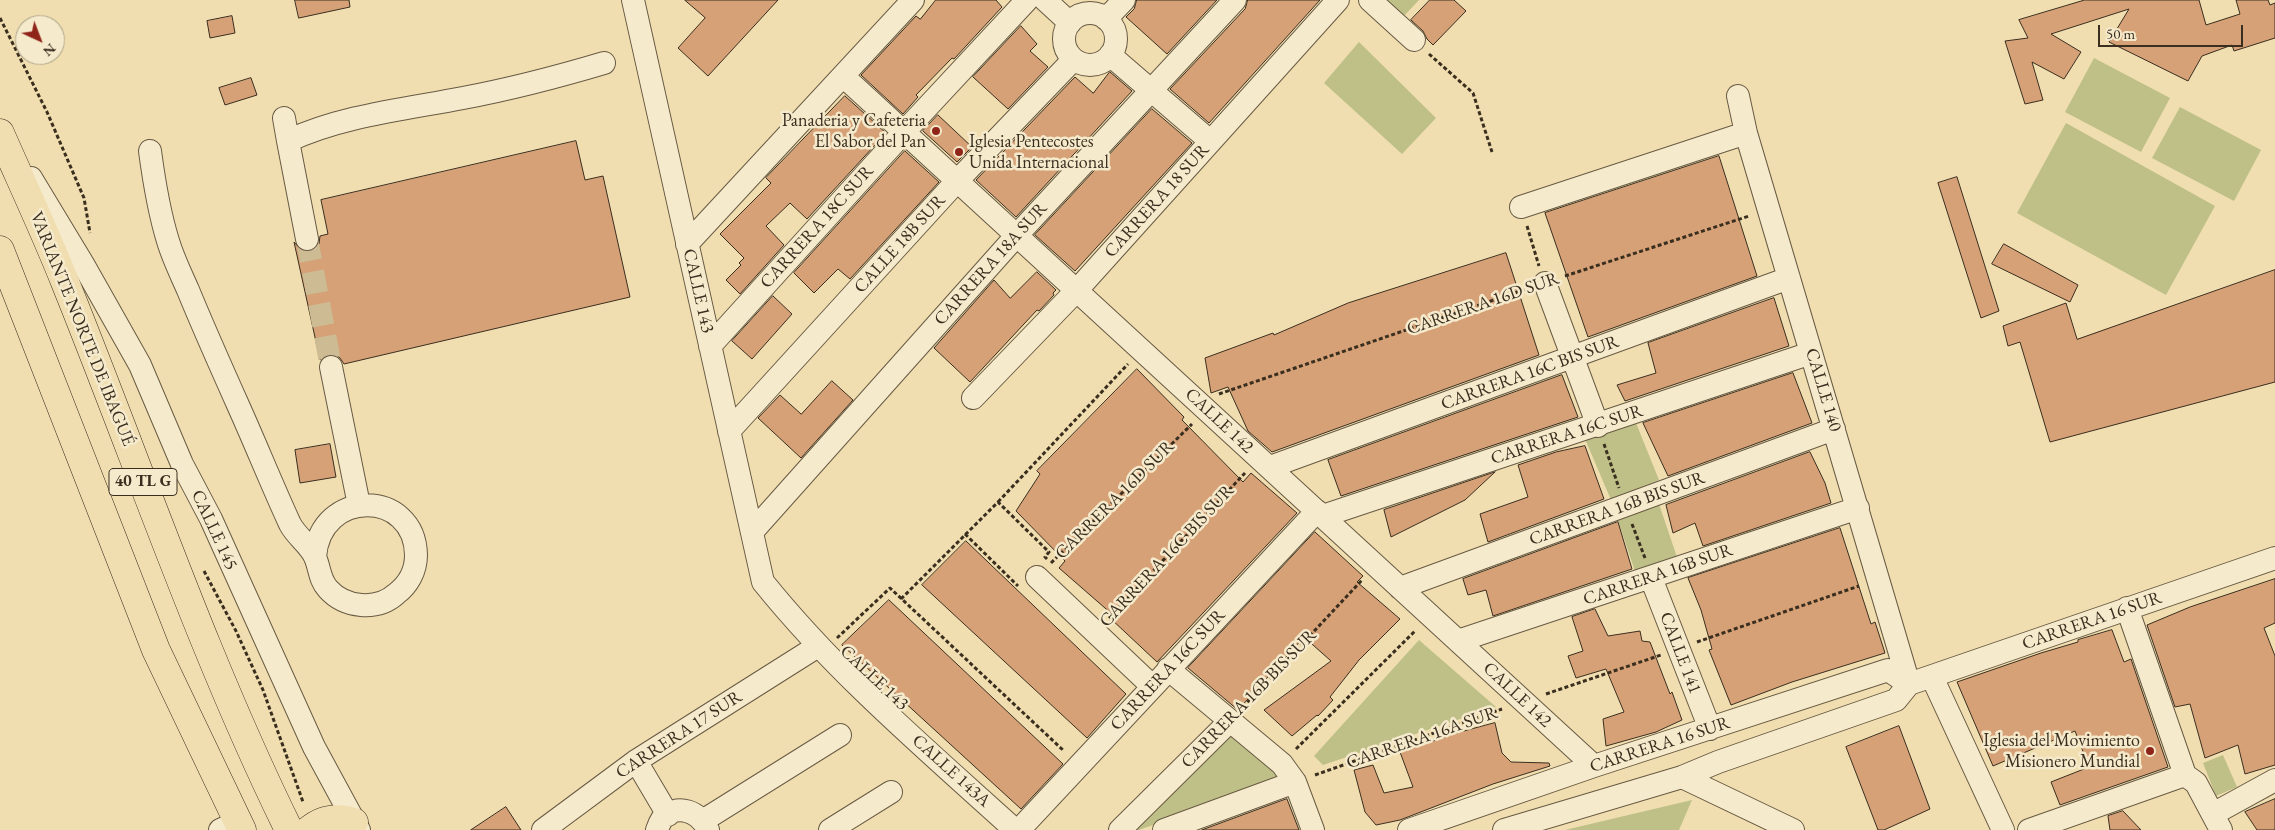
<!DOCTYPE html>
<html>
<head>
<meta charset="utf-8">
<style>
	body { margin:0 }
	#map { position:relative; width:2275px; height:830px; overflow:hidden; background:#f0deb0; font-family:"EB Garamond",serif }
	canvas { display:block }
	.north { position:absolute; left:15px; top:15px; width:50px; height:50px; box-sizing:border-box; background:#f5eacc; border:1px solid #aa9f87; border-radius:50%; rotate:137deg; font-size:14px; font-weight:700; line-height:20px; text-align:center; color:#3a2e1f }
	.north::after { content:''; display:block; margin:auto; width:18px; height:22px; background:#8f2418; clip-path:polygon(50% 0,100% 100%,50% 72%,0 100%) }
	.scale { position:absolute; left:2098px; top:25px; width:145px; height:22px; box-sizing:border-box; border:2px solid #3a2e1f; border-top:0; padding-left:6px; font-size:15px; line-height:18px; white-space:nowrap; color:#3a2e1f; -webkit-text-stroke:4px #f5eacc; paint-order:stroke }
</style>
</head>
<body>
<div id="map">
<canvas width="2275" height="830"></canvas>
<div class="north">N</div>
<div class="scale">50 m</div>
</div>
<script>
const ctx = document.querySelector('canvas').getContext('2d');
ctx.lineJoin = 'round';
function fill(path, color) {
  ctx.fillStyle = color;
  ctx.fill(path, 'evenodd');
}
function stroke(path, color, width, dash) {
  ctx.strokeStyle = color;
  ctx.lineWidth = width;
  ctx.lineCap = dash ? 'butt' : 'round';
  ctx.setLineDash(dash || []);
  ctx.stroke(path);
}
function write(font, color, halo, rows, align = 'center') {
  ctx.font = font + ' "EB Garamond",serif';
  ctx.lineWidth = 5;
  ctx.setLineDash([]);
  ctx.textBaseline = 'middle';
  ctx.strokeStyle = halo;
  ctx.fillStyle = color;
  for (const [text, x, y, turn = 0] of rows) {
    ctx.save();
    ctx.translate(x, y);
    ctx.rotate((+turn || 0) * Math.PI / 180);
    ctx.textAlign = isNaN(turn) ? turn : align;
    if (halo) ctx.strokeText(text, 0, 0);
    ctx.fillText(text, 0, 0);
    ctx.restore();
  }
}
const green = new Path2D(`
	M 1386,0 L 1419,0 L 1402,18 Z
	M 1359,42 L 1436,118 L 1402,154 L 1324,83 Z
	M 2094,58 L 2170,98 L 2141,152 L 2065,112 Z
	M 2180,107 L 2261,150 L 2234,201 L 2152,158 Z
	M 2066,123 L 2215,206 L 2166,295 L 2017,213 Z
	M 1634,418 L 1659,480 L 1611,500 L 1585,439 Z
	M 1658,501 L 1680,566 L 1638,580 L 1616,515 Z
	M 1419,640 L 1496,707 L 1323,765 L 1314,756 Z
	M 1230,730 L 1283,779 L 1139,830 L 1127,830 Z
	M 2223,755 L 2237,787 L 2216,796 L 2203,763 Z
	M 1692,800 L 1679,830 L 1565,830 Z`);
const building = new Path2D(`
	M 295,0 L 349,0 L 350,7 L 299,18 Z
	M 685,0 L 778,0 L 708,76 L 678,48 L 705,18 Z
	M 936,0 L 996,0 L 1002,7 L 954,59 L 952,58 L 916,95 L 918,97 L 903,114 L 861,75 L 916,16 L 920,19 Z
	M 1137,0 L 1217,0 L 1167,54 L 1126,17 L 1134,9 Z
	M 1248,0 L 1320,0 L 1209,123 L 1170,89 L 1245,9 Z
	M 1430,0 L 1454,0 L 1466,11 L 1433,45 L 1427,39 L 1423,31 L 1411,20 Z
	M 2085,0 L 2199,0 L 2206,25 L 2240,14 L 2236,0 L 2268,0 L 2270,5 L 2275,3 L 2275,38 L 2234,51 L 2232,45 L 2202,56 L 2188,81 L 2109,42 L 2129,9 L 2051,34 L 2081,52 L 2064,79 L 2032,62 L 2043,100 L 2025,104 L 2005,41 L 2028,38 L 2019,20 Z
	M 232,16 L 235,33 L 210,38 L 207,21 Z
	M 1021,26 L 1037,44 L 1030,51 L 1048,67 L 1008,109 L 973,77 Z
	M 1110,72 L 1132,91 L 1016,217 L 976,180 L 1075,77 L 1093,93 Z
	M 251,78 L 257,95 L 225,105 L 219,88 Z
	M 845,96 L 886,133 L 807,219 L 790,203 L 766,226 L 784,245 L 740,294 L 726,280 L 741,265 L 739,263 L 744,258 L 720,234 L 771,183 L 766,178 Z
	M 1152,109 L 1192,143 L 1075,271 L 1035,235 Z
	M 938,115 L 972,147 L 957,162 L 923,131 Z
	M 576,141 L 585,180 L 603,176 L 630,297 L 344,364 L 340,358 L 335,354 L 328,354 L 320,360 L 294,242 L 302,251 L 310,252 L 319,244 L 320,236 L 328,234 L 321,200 Z
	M 905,151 L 939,182 L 850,279 L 838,269 L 814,293 L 794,273 Z
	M 1719,156 L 1757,276 L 1588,337 L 1545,213 Z
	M 1957,177 L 1999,311 L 1981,318 L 1938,183 Z
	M 2004,244 L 2078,285 L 2070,302 L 1992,264 Z
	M 1506,253 L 1539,355 L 1272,452 L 1248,431 L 1228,387 L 1211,393 L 1205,358 L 1273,333 L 1274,335 L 1348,303 Z
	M 2275,270 L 2275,382 L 2050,442 L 2020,342 L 2008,346 L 2003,326 L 2066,303 L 2077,339 Z
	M 1037,272 L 1056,290 L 1053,293 L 1054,295 L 1039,311 L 1037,310 L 970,382 L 934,348 L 994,280 L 1010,298 Z
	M 773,296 L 792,314 L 752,359 L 732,341 Z
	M 1774,298 L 1789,346 L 1625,401 L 1617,385 L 1656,373 L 1648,343 Z
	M 1137,369 L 1184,417 L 1182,420 L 1243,482 L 1251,473 L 1297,513 L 1157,662 L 1110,618 L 1113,615 L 1059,568 L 1065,561 L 1016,511 L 1040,474 L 1037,471 Z
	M 1793,373 L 1812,423 L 1668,476 L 1643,423 Z
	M 1562,375 L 1578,417 L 1341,496 L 1328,460 Z
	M 832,381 L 853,400 L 801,458 L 758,418 L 780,395 L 801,414 Z
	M 330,444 L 336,477 L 300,483 L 295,450 Z
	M 1585,446 L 1604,499 L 1488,542 L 1480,514 L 1528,497 L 1518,465 L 1556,452 Z
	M 1810,452 L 1825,483 L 1831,503 L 1703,546 L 1695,523 L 1673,533 L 1666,505 Z
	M 1495,472 L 1465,500 L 1391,537 L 1384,510 Z
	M 1618,522 L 1632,569 L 1493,616 L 1486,590 L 1468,595 L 1463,579 Z
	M 1840,528 L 1871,624 L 1875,622 L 1885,653 L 1792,682 L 1731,705 L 1709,650 L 1712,649 L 1701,610 L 1688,578 Z
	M 1315,532 L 1363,576 L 1357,582 L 1400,619 L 1359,660 L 1330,697 L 1333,700 L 1318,716 L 1317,715 L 1292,736 L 1264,710 L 1331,661 L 1304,637 L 1238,710 L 1188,668 Z
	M 966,541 L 1126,694 L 1087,738 L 922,585 Z
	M 2275,579 L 2275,623 L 2264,628 L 2275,656 L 2275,765 L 2245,774 L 2238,745 L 2205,758 L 2190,704 L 2175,707 L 2147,625 L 2190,607 Z
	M 889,600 L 1063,764 L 1021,809 L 842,645 Z
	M 1595,609 L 1608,636 L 1640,631 L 1642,641 L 1650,642 L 1670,694 L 1672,692 L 1682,720 L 1656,732 L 1606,746 L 1603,719 L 1624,712 L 1606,669 L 1576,678 L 1568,656 L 1583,651 L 1572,617 Z
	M 2112,630 L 2124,662 L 2131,659 L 2168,767 L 2060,805 L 2051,782 L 2089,767 L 2075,731 L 1993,766 L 1957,682 L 2041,653 L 2078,642 L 2078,640 Z
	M 1495,723 L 1502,753 L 1511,762 L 1549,763 L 1550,766 L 1493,784 L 1400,820 L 1376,825 L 1365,812 L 1354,770 L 1373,765 L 1384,793 L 1413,787 L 1400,752 L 1460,732 Z
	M 1899,726 L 1930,809 L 1884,830 L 1878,830 L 1846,747 Z
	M 1287,799 L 1299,830 L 1202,830 Z
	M 2275,799 L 2275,830 L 2257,830 L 2245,812 Z
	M 506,807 L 521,830 L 471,830 Z
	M 2123,811 L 2141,830 L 2110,830 L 2108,816 Z`);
const minorTunnel = new Path2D(`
	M 307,239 L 331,367`);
const path = new Path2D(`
	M 0,18 L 47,112 L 84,198 L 90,233
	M 1429,54 L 1473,93 L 1492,152
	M 1527,226 L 1539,266
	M 1565,276 L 1749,216
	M 1219,394 L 1526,289
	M 1604,444 L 1619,488
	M 998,502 L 1128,364
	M 1632,524 L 1645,558
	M 965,534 L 1018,586
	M 1051,563 L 1192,424
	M 204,571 L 236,631 L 263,690 L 303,802
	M 901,599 L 998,502 L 1049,552 L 1045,557 L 1047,559
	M 1109,618 L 1245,473
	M 837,638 L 890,588 L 1064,751
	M 1697,642 L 1859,586
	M 1546,694 L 1661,655
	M 1243,707 L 1362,580
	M 1296,749 L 1416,630
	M 1315,775 L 1502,709`);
const minor = new Path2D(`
	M 633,0 L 763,582 C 837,674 928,751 1015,830
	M 1045,0 L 1070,23
	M 1370,0 L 1414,40
	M1064 39a26 26 0 1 1 52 0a26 26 0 1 1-52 0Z
	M 1106,19 L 1124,0
	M 1110,55 L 1210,141
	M 843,76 L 1594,766
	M 1738,96 L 1746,133 L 1909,684
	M 284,118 L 288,141
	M 150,151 C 154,181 159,212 168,241 C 173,258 181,274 188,290 C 204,329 221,367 238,405 C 256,445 272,485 290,524 C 296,536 310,545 315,557 C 320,568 319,579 328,589 C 345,608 377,611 396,594 C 408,585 416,571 416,555 C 415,489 320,488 315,557
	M 31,178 L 83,264 L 140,365 L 182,464 L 211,519 L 314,747 L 359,830
	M 1521,207 L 1746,133
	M 307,239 L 288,141 C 340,116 406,109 463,98 C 511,89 557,77 604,63
	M 687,244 L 913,0
	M 1545,283 L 1598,426
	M 710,346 L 904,132 L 1027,0
	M 331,367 L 359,505
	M 973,398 L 1077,290 L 1338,0
	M 729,431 L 957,181 L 1073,60
	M 1270,467 L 1789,278
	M 1323,516 L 1811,353
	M 752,532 L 1017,235 L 1235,0
	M 1037,577 L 1152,686
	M 1651,578 L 1710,729
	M 1400,588 L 1834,429
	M 2127,608 L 2185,775 L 2196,783 L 2221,830
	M 1458,641 L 1858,508
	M 1168,669 L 1282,764 L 1295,782 L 1313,830
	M 1932,677 L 2003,830
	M 636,761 L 668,815
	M 1682,777 L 1793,830
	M 2213,814 L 2275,780
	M 704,820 L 840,735
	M 220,830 L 238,822
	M 543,830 L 636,761 L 818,646
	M 657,830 C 658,827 660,822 662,819 C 677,802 700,812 708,830
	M 830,830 L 891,792
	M 1019,830 L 1317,511
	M 1120,830 L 1230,721
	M 1164,830 L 1295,782
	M 1409,830 L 1594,766 L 1888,670 L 1909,684
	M 1504,830 L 1682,777 L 1718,762 L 1896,700 L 1909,684 L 2275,558
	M 2029,830 L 2185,775`);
const highway = new Path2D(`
	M 0,133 C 22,183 45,232 65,282 C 139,465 202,653 289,830
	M 0,250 L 156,650 L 242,830
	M 309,830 C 323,818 338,817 354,822`);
const markers = [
	[936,131,5,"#8f2418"],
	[959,152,5,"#8f2418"],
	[2150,751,5,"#8f2418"]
];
const shields = [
	[143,482,68]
];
const shieldNames = [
	["40 TL G",143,482]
];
const poiNames = [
	["Panaderia y Cafeteria",926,121],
	["El Sabor del Pan",926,142],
	["Iglesia Pentecostes",969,142,"left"],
	["Unida Internacional",969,163,"left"],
	["Iglesia del Movimiento",2140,741],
	["Misionero Mundial",2140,762]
];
const streetNames = [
	["CARRERA 18 SUR",1157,201,-48],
	["CARRERA 18C SUR",817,227,-48],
	["CALLE 18B SUR",900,244,-48],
	["CARRERA 18A SUR",991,264,-48],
	["CALLE 143",698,291,77],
	["CARRERA 16D SUR",1483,304,-19],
	["VARIANTE NORTE DE IBAGUÉ",82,329,68],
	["CARRERA 16C BIS SUR",1530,373,-20],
	["CALLE 140",1823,390,73],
	["CALLE 142",1219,421,43],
	["CARRERA 16C SUR",1567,435,-18],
	["CARRERA 16D SUR",1115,500,-45],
	["CARRERA 16B BIS SUR",1617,509,-20],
	["CALLE 145",214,530,65],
	["CARRERA 16C BIS SUR",1167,556,-47],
	["CARRERA 16B SUR",1658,575,-19],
	["CARRERA 16 SUR",2092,621,-19],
	["CALLE 141",1680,653,69],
	["CARRERA 16C SUR",1168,670,-47],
	["CALLE 143",874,678,43],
	["CALLE 142",1517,695,43],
	["CARRERA 16B BIS SUR",1249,699,-46],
	["CARRERA 17 SUR",679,735,-33],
	["CARRERA 16A SUR",1422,738,-19],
	["CARRERA 16 SUR",1660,745,-18],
	["CALLE 143A",951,771,42]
];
fill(green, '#bec087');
fill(building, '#d6a177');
stroke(building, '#3a2e1f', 1);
stroke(minorTunnel, '#ccbb93', 22, [22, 11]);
stroke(minor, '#685a43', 24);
stroke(highway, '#3a2e1f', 29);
stroke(path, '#3a2e1f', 3, [4, 2.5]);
stroke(minor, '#f5eacc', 22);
stroke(highway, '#f0deb0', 28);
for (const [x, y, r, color] of markers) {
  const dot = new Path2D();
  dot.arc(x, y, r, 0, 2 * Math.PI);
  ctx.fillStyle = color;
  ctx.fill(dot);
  stroke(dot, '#f5eacc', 2);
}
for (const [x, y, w] of shields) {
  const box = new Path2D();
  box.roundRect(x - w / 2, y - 13.5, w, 27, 4);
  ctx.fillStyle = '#f5eacc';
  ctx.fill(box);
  stroke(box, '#3a2e1f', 1);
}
write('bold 16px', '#3a2e1f', null, shieldNames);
write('18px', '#3a2e1f', '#f5eacc', poiNames, 'right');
write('18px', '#3a2e1f', '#f5eacc', streetNames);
</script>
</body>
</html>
